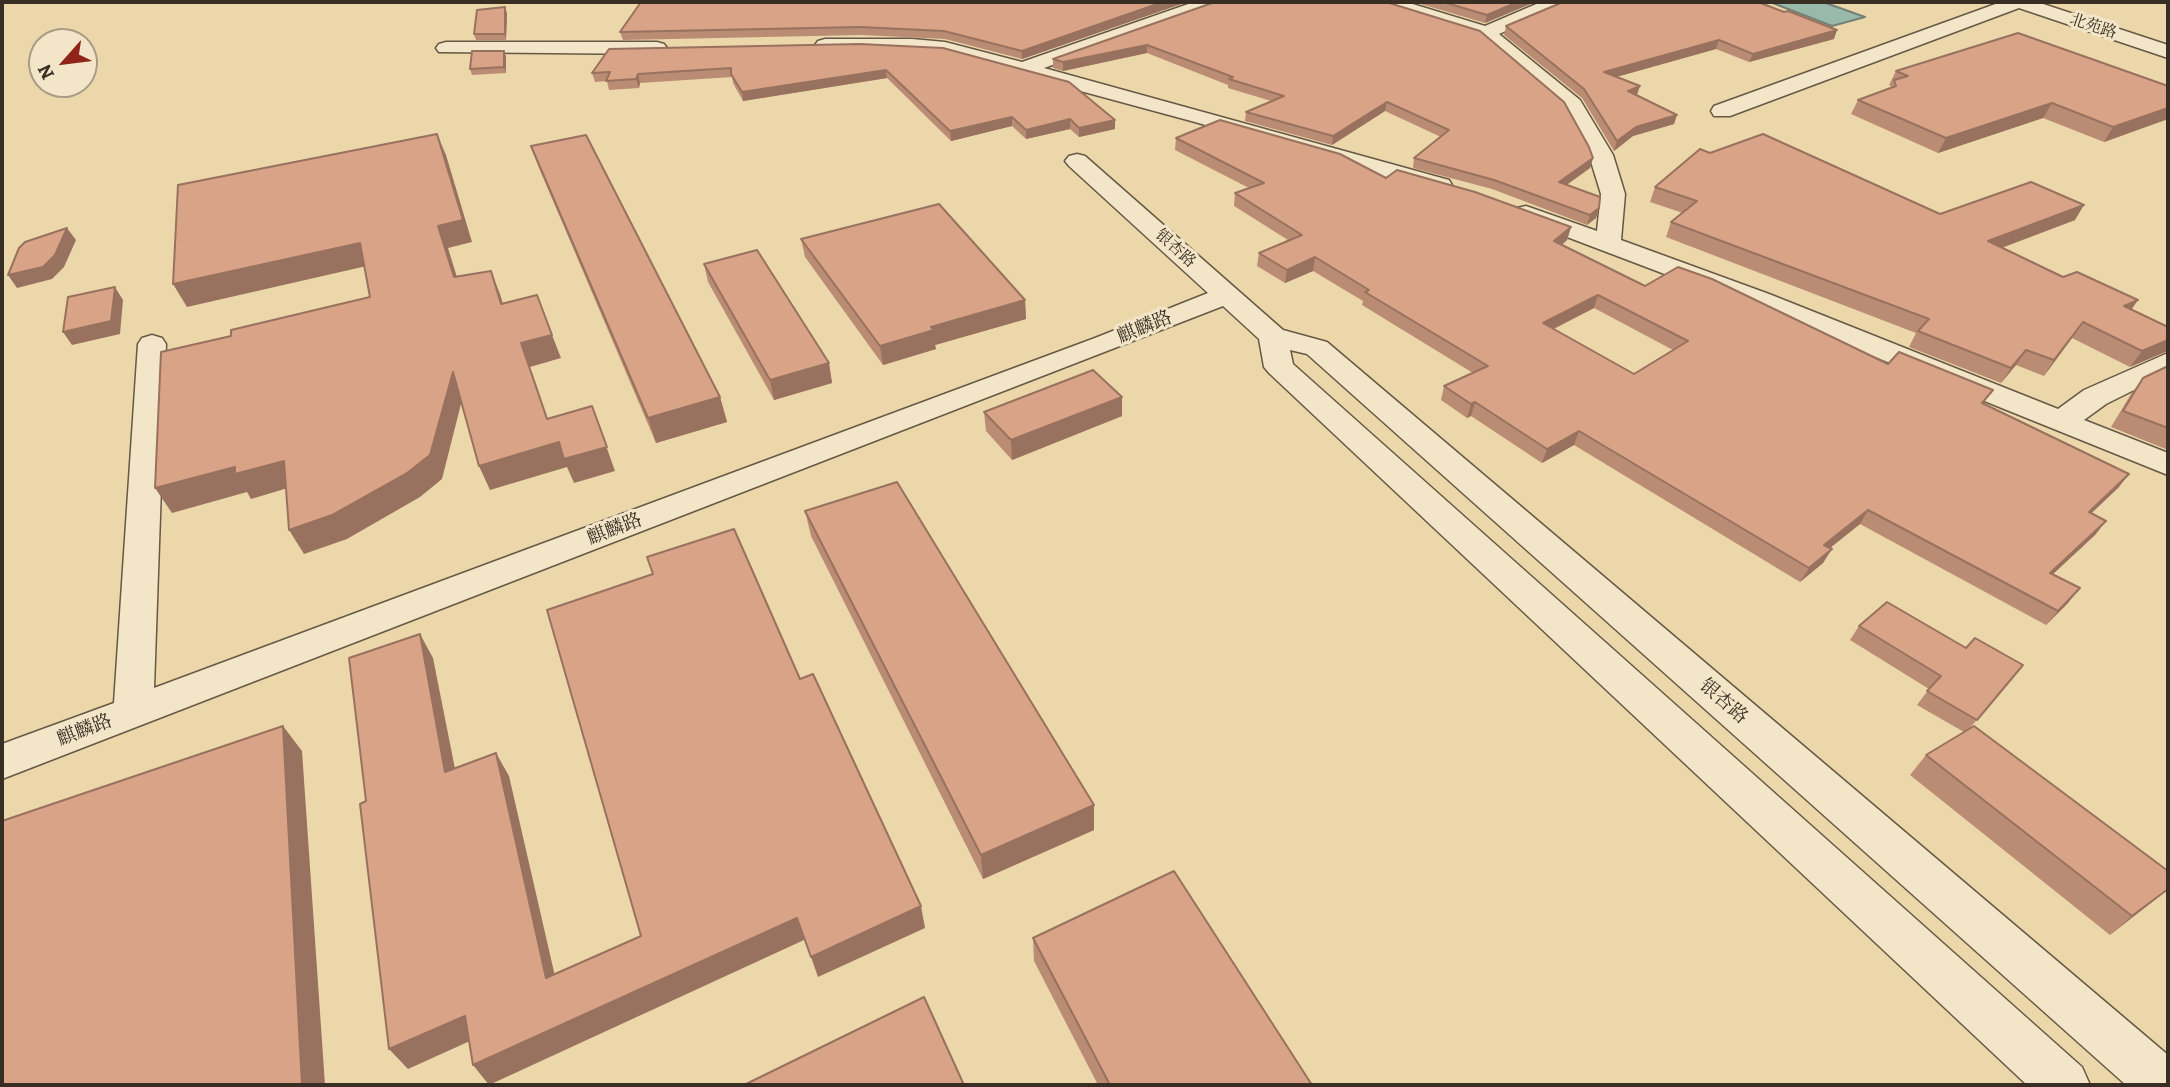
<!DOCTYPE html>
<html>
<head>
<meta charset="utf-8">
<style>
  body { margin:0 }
  #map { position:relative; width:2170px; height:1087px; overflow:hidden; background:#ecd7aa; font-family:Alegreya,serif }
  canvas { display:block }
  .frame { position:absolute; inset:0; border:4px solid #382e23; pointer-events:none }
  .north { position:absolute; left:28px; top:28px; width:70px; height:70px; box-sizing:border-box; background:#f3e5c8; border:2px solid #a89c86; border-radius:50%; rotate:242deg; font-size:19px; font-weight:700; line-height:28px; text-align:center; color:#382e23 }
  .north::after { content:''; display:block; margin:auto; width:24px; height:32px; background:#8f2418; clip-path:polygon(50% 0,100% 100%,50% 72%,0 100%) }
</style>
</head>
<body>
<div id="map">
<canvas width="2170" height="1087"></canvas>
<div class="frame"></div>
<div class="north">N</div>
</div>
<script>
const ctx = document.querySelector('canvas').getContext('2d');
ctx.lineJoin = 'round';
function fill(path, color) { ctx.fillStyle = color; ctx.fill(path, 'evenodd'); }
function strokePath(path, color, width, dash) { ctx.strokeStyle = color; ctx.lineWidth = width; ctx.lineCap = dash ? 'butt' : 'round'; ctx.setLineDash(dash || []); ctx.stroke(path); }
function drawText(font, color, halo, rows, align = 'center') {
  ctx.font = font + ' Alegreya,"Noto Serif SC",serif'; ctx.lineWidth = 6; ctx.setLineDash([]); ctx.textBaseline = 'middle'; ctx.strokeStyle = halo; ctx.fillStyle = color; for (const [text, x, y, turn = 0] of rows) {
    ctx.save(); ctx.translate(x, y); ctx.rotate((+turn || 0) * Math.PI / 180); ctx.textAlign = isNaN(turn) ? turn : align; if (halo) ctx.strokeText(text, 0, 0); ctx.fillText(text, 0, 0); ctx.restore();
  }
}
const water = new Path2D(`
  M1770 2H1823L1865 17 1832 26Z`);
const minor = new Path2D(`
  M1194 2H1220L1218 6 1044 68 1449 180 1452 185 1449 190 1440 192 1431 190 1195 122 944 54 912 51H825L818 49 815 45 818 41 825 39H912L945 42 1022 62Z
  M1379 2H1406L1485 26 1541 2H1565L1563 6 1499 34 1580 100 1613 155 1625 194 1621 240 1769 294 2058 409 2084 390 2168 353V373L2106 404 2084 420 2168 453V475L1749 306 1517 218 1514 213 1517 208 1526 206 1597 231 1601 194 1589 155 1563 109 1479 37 1381 6Z
  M2001 2H2037L2168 45V58L2019 8 1730 116H1714L1711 111 1714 106Z
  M446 42H657L664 44 667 48 664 52 657 54 439 52 436 48 439 44Z
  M1077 154 1085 156 1283 330 1327 342 2168 1055V1085H2126L1307 354 1290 350 1293 364 2082 1067 2090 1085H2027L1269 373 1264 367 1259 339 1223 306 2 779V744L114 703 138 344 142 338 152 335 162 338 166 344 154 688 1095 338 1208 293 1069 166 1065 161 1069 156Z`);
const wall = new Path2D(`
  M641 2H1187L1022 59 945 39 861 35 623 40 620 32Z
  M1215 2 1593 158 1590 168 1566 185 1599 208 1596 218 1587 225 1492 189 1413 168 1414 158 1441 137 1385 111 1332 145 1245 121 1246 112 1271 101 1228 88V85L1147 53 1063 71 1053 68V59Z
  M1414 2H1535L1485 23Z
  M507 13 506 40H476L474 34Z
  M1506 26 1834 39 1749 62 1716 49 1616 77 1637 96 1674 124 1633 136 1614 151 1582 98 1504 35Z
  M860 44 1115 129 1079 137 1070 129 1026 139 1012 126 951 141 887 78 743 101 733 83 732 77 640 83 639 88 609 90 607 81 595 82 592 73Z
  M504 51 506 57V73L472 75 470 69Z
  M1896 71 2168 86V119L2104 142 2043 118 1938 153 1851 114 1858 100 1890 88 1891 86 1889 85Z
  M1176 138 1386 178 1571 227 1567 240 1562 245 1645 286 1888 364 1983 404 2129 474 2118 488 2091 513 2106 521 2095 535 2053 574 2068 603 2046 625 1860 524 1830 548 1823 563 1800 582 1574 445 1542 463 1471 416 1467 418 1441 400 1444 386 1473 373 1362 305 1363 301 1313 271 1285 283 1257 266 1259 253 1288 240 1234 206 1235 193 1249 188 1175 150ZM1594 308 1673 350 1634 374 1554 329Z
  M531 146 720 397 727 422 656 443 539 168Z
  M1710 153 1940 214 2075 220 2002 248 2168 327 2130 367 2072 338 2044 376 2016 365 2001 383 1909 347 1916 333 1666 237 1671 222 1683 213 1650 202 1655 187Z
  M801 239 1025 300 1026 319 935 345 936 349 883 365 805 257Z
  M704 264 829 363 832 383 774 400 708 282Z
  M2168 366V450L2111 427 2131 394 2143 378Z
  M1122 397V416L1012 460 986 431 984 412Z
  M805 511 1094 805V830L983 879 811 536Z
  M1859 626 1966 648 2023 665 1970 728 2157 898 2110 935 1910 775 1926 755 1964 732 1917 705 1929 689 1850 640Z
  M1033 938 1312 1085H1098L1034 961Z`);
const shadedWall = new Path2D(`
  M1163 2H1187L1022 59V51Z
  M1518 2H1535L1485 23 1487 15Z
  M505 7 507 13 506 40 505 34Z
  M1837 30 1834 39 1749 62 1753 54Z
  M1719 40 1716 49 1602 81 1604 72Z
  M1147 45V53L1063 71V62Z
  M504 51 506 57V73L504 67Z
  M886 70 887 78 743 101 742 92Z
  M638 74 640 83 639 88 636 79Z
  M1640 86 1637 95 1628 91Z
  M1387 102 1385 111 1332 145 1333 136Z
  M2052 103 2043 118 1938 153 1946 138Z
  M2168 108V119L2104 142 2113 127Z
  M1677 115 1674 124 1633 136 1614 151 1617 141 1636 127Z
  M1012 117V126L951 141 950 131Z
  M1070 119V129L1026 139V130Z
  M1115 120V129L1079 137V128Z
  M437 134 446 155 472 242 448 248 464 300 454 277 438 226Z
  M1593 158 1590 168 1557 192 1559 182Z
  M2084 205 2075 220 1979 256 1988 241Z
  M1599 208 1596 218 1587 225 1590 215Z
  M1571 227 1567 240 1550 254 1554 241Z
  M67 228 76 240 64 267 52 279 17 288 8 275Z
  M360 243 371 265 187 307 173 284Z
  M1315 257 1313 271 1285 283 1287 270Z
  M491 271 500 294 510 327 501 304Z
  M115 287 123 300 120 334 72 345 63 332Z
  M1598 295 1594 308 1539 336 1543 323Z
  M1025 300 1026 319 935 345 936 349 883 365 880 346 931 327Z
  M2138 300 2127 316 2124 306Z
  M2083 322 2072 338 2044 376 2054 360Z
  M552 335 561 358 530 367 557 443 521 343Z
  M2168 340V351L2130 367 2142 351Z
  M2026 350 2016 365 2001 383 2011 368Z
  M829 363 832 383 774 400 770 380Z
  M453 372 463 396 442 479 420 497 347 539 304 554 289 530Z
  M720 397 727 422 656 443 648 418Z
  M1122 397V416L1012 460 1011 440Z
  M1475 402 1471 416 1467 418 1471 404Z
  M592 406 615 471 574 483 567 467 490 490 479 466Z
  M1579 431 1574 445 1542 463 1547 449Z
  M284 461 298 485 251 499 247 492 172 513 155 488 235 467Z
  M2129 474 2118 488 2078 526 2089 512Z
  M1868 510 1860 524 1816 559 1824 545Z
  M2106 521 2095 535 2039 587 2050 573Z
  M1832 549 1823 563 1800 582 1809 568Z
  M2080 588 2068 603 2046 625 2058 611Z
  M420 634 433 658 460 794 445 772Z
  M283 726 302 751 325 1085H302Z
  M496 753 509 776 560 998 546 978Z
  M1094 805V830L983 879 981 855Z
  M2168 889 2157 898 2110 935 2132 916Z
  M921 906 925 928 818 977 811 957Z
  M797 918 804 940 489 1085 473 1065Z
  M465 1016 481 1036 408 1069 389 1049Z`);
const building = new Path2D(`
  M641 2H1163L1022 51 944 31 860 27 620 32Z
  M1215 2H1386L1480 31 1564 102 1589 147 1593 158 1559 182 1600 197 1599 208 1590 215 1494 180 1414 158 1449 130 1387 102 1333 136 1246 112 1284 96 1229 79 1233 77 1147 45 1063 62 1053 59Z
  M1443 2H1518L1487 15Z
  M1563 2H1758L1784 12 1788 11 1837 30 1753 54 1719 40 1604 72 1640 86 1628 91 1677 115 1636 127 1617 141 1584 89 1506 26Z
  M505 7V34H474L477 10Z
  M2018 33 2168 86V108L2113 127 2052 103 1946 138 1858 100 1896 86 1894 80 1908 76 1896 71Z
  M860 44 943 48 1069 82 1115 120 1079 128 1070 119 1026 130 1012 117 950 131 886 70 742 92 731 74V68L638 74 636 79 606 81 610 72 592 73 609 49Z
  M472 51H504V67L470 69Z
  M1220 120 1340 154 1386 178 1397 170 1475 192 1571 227 1554 241 1645 286 1678 267 1712 279 1888 364 1899 352 1993 390 1982 403 2129 474 2089 512 2106 521 2050 573 2080 588 2058 611 1868 510 1824 545 1832 549 1809 568 1579 431 1547 449 1475 402 1471 404 1444 386 1488 366 1365 292 1369 290 1315 257 1287 270 1259 253 1302 235 1235 193 1264 183 1176 138ZM1598 295 1688 341 1634 374 1543 323Z
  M437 134 463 220 438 226 454 277 491 271 501 304 537 295 552 335 521 343 547 419 592 406 607 447 564 459 559 442 479 466 453 372 430 455 407 473 332 515 289 530 284 461 235 474V467L155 488 161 352 231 336V330L370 297 360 243 173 284 178 185Z
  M1763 134 1940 214 2031 182 2084 205 1988 241 2063 277 2077 272 2138 300 2124 306 2168 327V340L2142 351 2083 322 2054 360 2026 350 2011 368 1918 331 1929 319 1671 222 1697 201 1655 187 1700 149 1710 153Z
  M586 135 720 397 648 418 531 146Z
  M939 204 1025 300 931 327 934 330 880 346 801 239Z
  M67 228 55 255 43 267 8 275 19 248 25 242Z
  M757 250 829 363 770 380 704 264Z
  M115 287 111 321 63 332 68 297Z
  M2168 366V428L2123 411 2143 378Z
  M1093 370 1122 397 1011 440 984 412Z
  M897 482 1094 805 981 855 805 511Z
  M734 529 800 679 813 674 921 906 811 957 797 918 473 1065 465 1016 389 1049 360 804 366 801 349 658 420 634 445 772 496 753 546 978 641 936 547 610 653 574 647 557Z
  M1887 602 1966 648 1975 638 2023 665 1977 720 1927 691 1941 676 1859 626Z
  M283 726 302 1085H2V821Z
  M1974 726 2168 871V889L2132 916 1926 755Z
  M1174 871 1312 1085H1110L1033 938Z
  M924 997 964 1085H744Z`);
const farStreetnames = [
  ["北苑路",2093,27,18],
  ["银杏路",1175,249,42]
];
const streetNames = [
  ["麒麟路",1145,328,-22],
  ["麒麟路",615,530,-21],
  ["银杏路",1723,702,41],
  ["麒麟路",85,731,-21]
];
fill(water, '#99b9ab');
strokePath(water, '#728175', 2);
strokePath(minor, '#655845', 3);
fill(minor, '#f3e5c8');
fill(wall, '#bb8c74');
fill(shadedWall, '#98725e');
fill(building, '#d9a387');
strokePath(building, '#98725e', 2);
drawText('16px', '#382e23', '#f3e5c8', farStreetnames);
drawText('19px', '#382e23', '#f3e5c8', streetNames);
</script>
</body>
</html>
